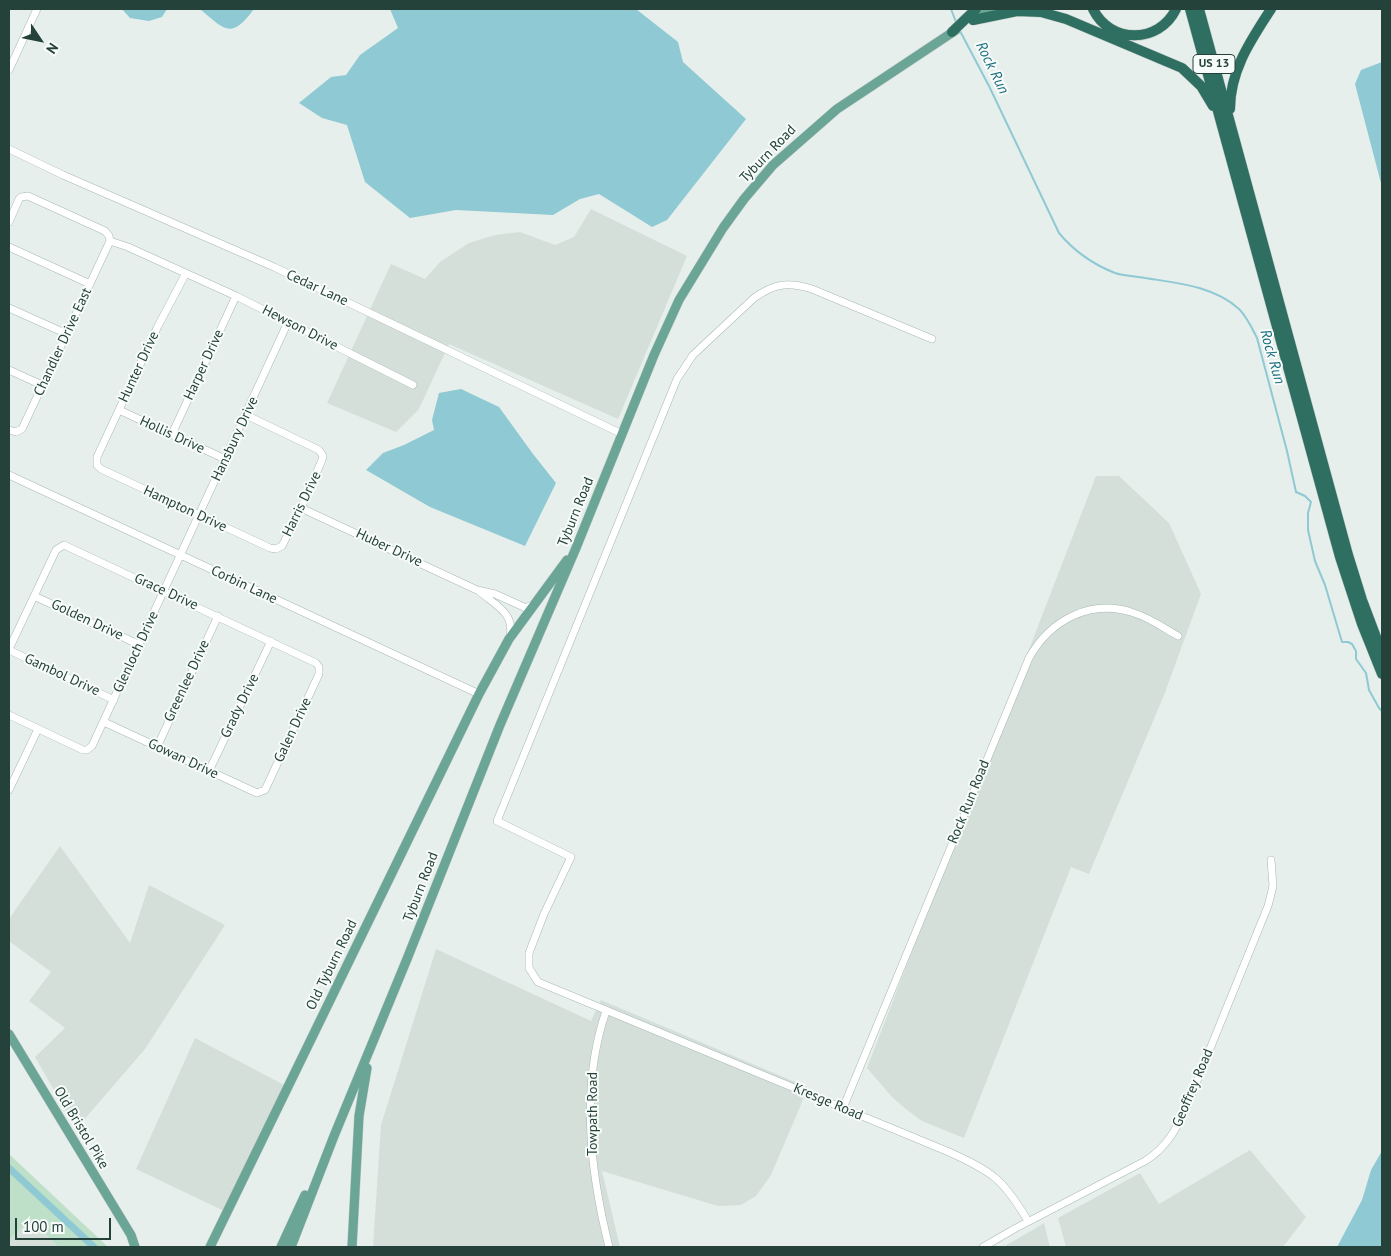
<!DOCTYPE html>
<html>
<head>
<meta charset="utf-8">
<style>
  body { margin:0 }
  #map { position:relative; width:1391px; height:1256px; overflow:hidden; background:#e6efeb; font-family:"PT Sans",sans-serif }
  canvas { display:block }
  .frame { position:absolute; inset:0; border:10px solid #24423a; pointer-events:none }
  .north { position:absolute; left:15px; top:15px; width:50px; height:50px; -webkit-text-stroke:4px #f7fbf9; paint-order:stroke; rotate:124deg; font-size:14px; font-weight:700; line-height:20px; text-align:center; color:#24423a }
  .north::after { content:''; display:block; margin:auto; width:18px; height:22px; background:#24423a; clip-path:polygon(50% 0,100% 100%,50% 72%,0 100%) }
  .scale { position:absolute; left:15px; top:1218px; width:96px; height:22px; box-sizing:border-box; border:2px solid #24423a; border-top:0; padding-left:6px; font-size:15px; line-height:18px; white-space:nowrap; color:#24423a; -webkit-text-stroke:4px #f7fbf9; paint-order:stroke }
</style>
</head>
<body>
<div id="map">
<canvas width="1391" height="1256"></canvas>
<div class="frame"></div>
<div class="north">N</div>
<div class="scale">100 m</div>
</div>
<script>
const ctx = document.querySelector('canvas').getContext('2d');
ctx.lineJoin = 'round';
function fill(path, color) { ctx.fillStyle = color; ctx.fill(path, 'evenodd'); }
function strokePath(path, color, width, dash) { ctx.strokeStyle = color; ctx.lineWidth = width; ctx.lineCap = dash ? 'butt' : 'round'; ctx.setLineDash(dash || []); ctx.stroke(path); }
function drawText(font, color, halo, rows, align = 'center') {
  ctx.font = font + ' "PT Sans",sans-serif'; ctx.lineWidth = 4; ctx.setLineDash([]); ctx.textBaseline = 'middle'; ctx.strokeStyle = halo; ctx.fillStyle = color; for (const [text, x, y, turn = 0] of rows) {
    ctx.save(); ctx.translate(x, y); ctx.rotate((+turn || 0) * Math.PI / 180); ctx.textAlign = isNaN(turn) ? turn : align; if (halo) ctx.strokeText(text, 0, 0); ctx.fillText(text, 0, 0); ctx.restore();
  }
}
const built = new Path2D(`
  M591 209 687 256 618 419 449 344 419 409 396 432 327 403 391 264 425 279 440 262 469 243 495 235 520 232 555 245 574 237Z
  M1096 476H1119L1169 523 1201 594 1164 695 1089 874 1071 867 964 1138 922 1121 907 1110 892 1097 867 1068Z
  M60 846 130 943 149 885 225 925 145 1049 76 1129 35 1057 65 1028 29 1001 51 972 9 941V919Z
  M436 949 591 1021 601 1000 807 1087 800 1107 771 1175 756 1196 741 1205 718 1206 602 1171 620 1247H373L381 1125Z
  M195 1038 284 1085 224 1211 136 1169Z
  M1250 1150 1306 1217 1283 1247H1066L1058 1218 1140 1173 1159 1204Z
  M31 1219 58 1247H9V1240Z
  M1044 1223 1050 1247H1003L1031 1231Z`);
const green = new Path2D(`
  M9 1154 108 1247H58L31 1219 9 1240Z`);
const water = new Path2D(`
  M122 9H167L162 17 149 21 130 18Z
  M200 9H254C231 40 225 30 200 9Z
  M390 9H636L678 42 683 62 746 119 667 220 652 227 599 194 580 199 553 215 456 210 410 218 365 182 347 125 322 118 299 103 331 77 346 75 360 55 398 28Z
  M1382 62V187L1355 84 1361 70Z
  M461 389 499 407 533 454 556 483 525 546 430 507 366 470 383 453 404 445 434 430 432 420 439 393Z
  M1382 1151V1247H1337L1362 1200 1371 1170Z`);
const stream = new Path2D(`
  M951 9 956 22
  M960 31 989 86 1059 233C1074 251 1092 264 1115 273 1124 276 1135 276 1145 278 1177 283 1214 286 1239 309 1247 317 1252 328 1257 338L1287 451 1296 492 1305 496 1311 502 1308 513V530L1315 561 1325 585 1342 642H1348L1352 644 1356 651V659L1366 673 1369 690 1379 708 1382 711`);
const canal = new Path2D(`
  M9 1168 94 1247`);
const minor = new Path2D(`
  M9 70 37 9
  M9 149 63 175 274 267 622 434
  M9 222 19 199 21 197 28 196 105 231 109 236 110 241
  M110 241 128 247 236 296 413 385
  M9 247 90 284
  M186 273 158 326 97 457V465L101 469 270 548 276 549 282 546 301 508 322 460 323 456 319 450 246 415
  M9 308 67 334
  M932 339 812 289C788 282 775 283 754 298L693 355 677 379 497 821 571 857 544 914 529 953V968L538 982 949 1152C993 1172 1003 1179 1028 1221
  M9 370 44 386
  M119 410 225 459
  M9 430 16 432 22 429 110 241
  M172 434 236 296
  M9 475 479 694
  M301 508 477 590 495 594 526 608 534 604
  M479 591C495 605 515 613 510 636
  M34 596 140 645
  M9 649 56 550 64 545 316 663 319 667V674L265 790 257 793 104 722
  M9 650 114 700
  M9 715 83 750H87L92 746 288 322
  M157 747 218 616
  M209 771 271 641
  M9 790 38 729
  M606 1011C580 1087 590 1171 609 1247
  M843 1108 1029 658C1050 620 1091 598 1134 613 1150 618 1164 628 1178 636
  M983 1247 1016 1228 1145 1161C1166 1148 1176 1130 1186 1108L1268 906 1273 886 1271 860`);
const major = new Path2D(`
  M974 19 991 9
  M9 1034 131 1235 135 1247
  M210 1247 479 694 509 639 567 560
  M281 1247 305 1195
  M291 1247 334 1136 407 959 500 725 576 548 654 355 679 300 723 228 744 199 773 165 837 109 956 30
  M352 1247 359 1116 367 1068`);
const highway = new Path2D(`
  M1093 9C1110 44 1159 44 1176 9
  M1190 9 1340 557 1362 624 1382 674
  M1199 9 1348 555 1362 600 1382 653
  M973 20 1017 11 1041 12 1066 19 1182 68 1201 86 1213 106
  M952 32 976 9
  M1230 109C1230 70 1251 40 1271 9`);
const shields = [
  [1214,64,42]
];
const shieldNames = [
  ["US 13",1214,64]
];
const streetNames = [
  ["Tyburn Road",768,154,-46],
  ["Cedar Lane",317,288,25],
  ["Hewson Drive",300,328,27],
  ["Chandler Drive East",63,342,-65],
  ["Harper Drive",204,365,-65],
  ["Hunter Drive",139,367,-65],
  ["Hollis Drive",172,435,25],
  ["Hansbury Drive",235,439,-65],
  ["Harris Drive",302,504,-64],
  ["Hampton Drive",185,509,25],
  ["Tyburn Road",576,512,-68],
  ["Huber Drive",389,548,25],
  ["Corbin Lane",244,585,25],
  ["Grace Drive",166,592,25],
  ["Golden Drive",87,620,25],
  ["Glenloch Drive",136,652,-65],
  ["Gambol Drive",62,675,25],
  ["Greenlee Drive",187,681,-65],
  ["Grady Drive",240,706,-64],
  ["Galen Drive",293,730,-65],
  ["Gowan Drive",183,759,25],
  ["Rock Run Road",969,802,-68],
  ["Tyburn Road",421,887,-69],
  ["Old Tyburn Road",332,965,-64],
  ["Geoffrey Road",1193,1088,-67],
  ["Kresge Road",828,1102,23],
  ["Towpath Road",593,1114,-90],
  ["Old Bristol Pike",81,1128,59]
];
const waterNames = [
  ["Rock Run",992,68,64],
  ["Rock Run",1272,357,74]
];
fill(built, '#d4dfda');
fill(green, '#bfe0c8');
fill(water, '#8ec9d4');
strokePath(stream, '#8ec9d4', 2);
strokePath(canal, '#8ec9d4', 7);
strokePath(minor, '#a8b8b2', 8);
strokePath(major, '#c2cac8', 10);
strokePath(highway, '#c2cac8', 11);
strokePath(minor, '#fff', 7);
strokePath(major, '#6aa596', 9);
strokePath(highway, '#2f6f62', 10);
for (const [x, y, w] of shields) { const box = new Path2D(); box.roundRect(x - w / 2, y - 9.5, w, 19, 4); ctx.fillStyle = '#f7fbf9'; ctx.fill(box); strokePath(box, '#24423a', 1); }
drawText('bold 12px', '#24423a', null, shieldNames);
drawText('14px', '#24423a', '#f7fbf9', streetNames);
drawText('italic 15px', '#1c6f80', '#f7fbf9', waterNames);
</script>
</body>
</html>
